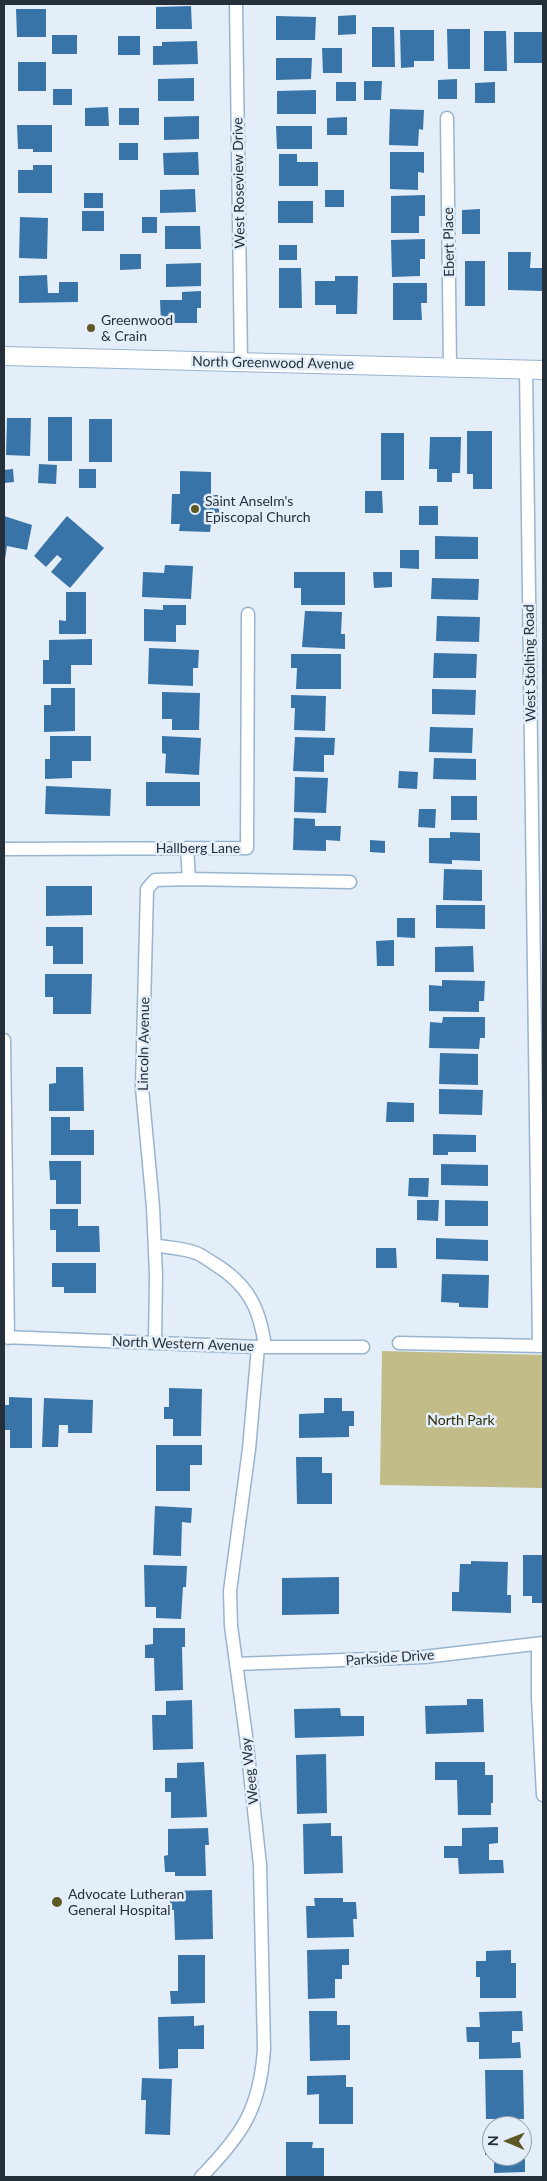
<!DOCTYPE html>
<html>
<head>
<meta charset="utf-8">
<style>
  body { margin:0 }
  #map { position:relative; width:547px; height:2181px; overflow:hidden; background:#e3eef9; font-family:Lato,sans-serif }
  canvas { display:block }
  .frame { position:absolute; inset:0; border:5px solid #25303b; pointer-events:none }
  .north { position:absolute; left:482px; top:2116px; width:50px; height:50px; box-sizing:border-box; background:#e3eef9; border:1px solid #97a2ad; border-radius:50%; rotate:271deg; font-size:14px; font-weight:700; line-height:20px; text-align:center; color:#25303b }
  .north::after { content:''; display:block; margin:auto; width:18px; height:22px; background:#5e5825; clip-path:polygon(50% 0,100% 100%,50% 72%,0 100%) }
</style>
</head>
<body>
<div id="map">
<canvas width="547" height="2181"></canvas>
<div class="frame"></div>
<div class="north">N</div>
</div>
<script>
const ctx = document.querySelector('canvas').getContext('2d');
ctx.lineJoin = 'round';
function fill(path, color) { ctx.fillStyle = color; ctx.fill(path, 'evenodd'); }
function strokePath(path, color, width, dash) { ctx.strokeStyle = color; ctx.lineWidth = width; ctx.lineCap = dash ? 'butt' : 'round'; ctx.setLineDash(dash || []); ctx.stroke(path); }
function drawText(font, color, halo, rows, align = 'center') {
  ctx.font = font + ' Lato,sans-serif'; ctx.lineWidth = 5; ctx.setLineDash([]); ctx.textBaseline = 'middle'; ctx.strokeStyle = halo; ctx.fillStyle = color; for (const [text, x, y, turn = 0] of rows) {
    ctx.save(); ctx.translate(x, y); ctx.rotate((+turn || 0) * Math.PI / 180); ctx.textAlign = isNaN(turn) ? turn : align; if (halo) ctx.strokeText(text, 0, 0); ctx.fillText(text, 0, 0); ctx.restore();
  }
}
const green = new Path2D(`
  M382 1351 543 1355V1488L380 1485Z`);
const building = new Path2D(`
  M191 6 192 29H156V7Z
  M16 9H46V37H17Z
  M356 15V34L338 35V16Z
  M276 16 316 17 315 40H276Z
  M372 27H394L395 67H372Z
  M447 29H470V69H448Z
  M400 30H434V61H414V67L401 68Z
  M484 31H506L507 71H484Z
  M514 32H543V63H514Z
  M52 35H77V54H52Z
  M118 36H140V55H118Z
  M197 41 198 64 153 65V46H162V42Z
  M322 48H342V73H323Z
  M276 58H312L311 79 276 80Z
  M18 62H46V91H18Z
  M194 78V101H158V79Z
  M457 79V99H438V80Z
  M364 81H382L381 100H364Z
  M336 82H356V101H336Z
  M495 82V103H475V83Z
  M53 89H72V105H53Z
  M316 90V114H277V91Z
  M108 107 109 126H85V108Z
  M119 108H139V125H119Z
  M390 109 424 110 423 130 419 129 418 146 389 145Z
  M199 116V139L164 140V117Z
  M347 117V135H327V118Z
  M17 125H52V152H33V149H18Z
  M276 126H312V149H277Z
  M119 143H138V160H119Z
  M198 152 199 175H164L163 153Z
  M390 152H424V173L418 172V190L390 189Z
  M279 154H297V162H318V186H279Z
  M33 165H52V193H18V170H33Z
  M195 189 196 212 160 213V190Z
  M325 190H344V207H325Z
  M84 193H103V208H84Z
  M425 195V216H419V233H391V196Z
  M278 201H313V223H278Z
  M480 209V234H462V210Z
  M82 211H104V231H82Z
  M20 217 48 218 47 259 19 258Z
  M142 217H157V233H142Z
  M165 226H200L201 249H165Z
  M425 239V259H420V276L392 277 391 240Z
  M279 245H297V260H279Z
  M508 252H531L530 268H543V291L508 290Z
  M120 254H141V269L120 270Z
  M465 261H485V306H465Z
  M201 263V286L166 287V264Z
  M279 268H301L302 308H279Z
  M47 275 48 293H59V282H78V302L19 303V276Z
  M335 276H358L357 314H336V305H315V281H335Z
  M393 283H427V303H421L422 320H393Z
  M201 291V308H197V323H161L160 300H182V292Z
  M48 417H72V461H48Z
  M7 418H31L30 456 6 455Z
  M89 419H112V462H89Z
  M467 431H492V489H473V474H467Z
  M381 433H404V480H381Z
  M430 437H461L460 473H452V482H437V469H429Z
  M39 464 57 465 56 484 38 483Z
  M13 469 14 482 4 483V470Z
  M79 469H96V488H79Z
  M180 471 211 472V495H219V524H211L210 532 179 531 180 524H171L172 494H180Z
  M365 491H382L383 513H365Z
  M419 506H438V525H419Z
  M4 516 32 525 27 550 7 546 5 559Z
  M67 516 104 548 70 588 51 572 62 559 57 555 46 567 34 556Z
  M435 536 478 537V559H435Z
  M400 550H419V569L400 568Z
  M165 565 193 566 191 599 142 597 143 572 164 573Z
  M294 572H345V605H301V588H294Z
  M373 572H392V587L374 588Z
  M432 578 479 579 478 600 431 599Z
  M66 592H86V634H59V620L66 621Z
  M163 605H186V625H176V642L144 641V609L163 610Z
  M305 611 342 612 341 634H345V649L302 647Z
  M437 616 480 617 479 642 436 641Z
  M92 639V665H71V684H43V660H49V640Z
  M149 648 199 650 198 668H193V686L148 684Z
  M434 653 477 654 476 678H433Z
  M291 654H341V689H296L297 668H291Z
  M51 688H75V731L44 732V705H51Z
  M432 689 476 690 475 715 432 714Z
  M162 692 200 693 199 730H172V719H162Z
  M291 695 326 696 325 731 294 730 295 708H291Z
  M430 727 473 728 472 753 429 752Z
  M50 736H91V761H72V778L45 779V759H50Z
  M162 736 201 738 199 775 165 773 166 754 162 753Z
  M295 737 335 738 334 755H324V772L293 771Z
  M434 758 476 759V780L433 779Z
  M399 771 418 772 417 789 398 788Z
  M295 777 328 778 326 813 294 812Z
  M146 782H200V806H146Z
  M46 786 111 789 110 816 45 814Z
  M451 796H477V820H451Z
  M419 809H436L435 828 418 827Z
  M294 818 315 819V826H341L340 841 326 840V851L293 850Z
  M450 832 480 833V861L452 860V864L429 863V838H450Z
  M370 840 385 841V853L370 852Z
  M444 869 482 870V901L443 900Z
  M46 886H92V915L46 916Z
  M436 905H485V929L436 928Z
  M397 918H415V938L397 937Z
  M46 927H83V964H53V946H46Z
  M394 940V966H377L376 941Z
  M473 946 474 972H435V947Z
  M45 974H92L91 1014H53V997H45Z
  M442 980 485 981 484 1001H479V1012L429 1011V985L442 986Z
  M443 1017H485V1038H480L479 1049 429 1048 430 1022 442 1023Z
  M440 1053 478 1054V1085L439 1084Z
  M56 1067H83L84 1111H49V1084L56 1083Z
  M439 1089 483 1090 482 1115 439 1114Z
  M387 1102 414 1103V1122H386Z
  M51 1117H70V1130H94V1155H51Z
  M433 1134 476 1135V1152H448V1155H433Z
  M49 1161H81V1204H56V1180H50Z
  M441 1164 488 1165V1186L441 1185Z
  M409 1178H429L428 1197 408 1196Z
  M417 1200H439L438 1221 417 1220Z
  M445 1200 488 1201V1226H445Z
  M50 1209H78V1226H99L100 1252H56V1230H50Z
  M436 1238 488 1240V1261L436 1259Z
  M376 1248H396L397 1268H376Z
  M52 1263H96V1293H64V1287H52Z
  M442 1274 489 1275 488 1308 459 1307V1303L441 1302Z
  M169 1388 202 1389 201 1436H173V1419H164V1407H169Z
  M9 1397 32 1398V1448H10V1430H4V1405H9Z
  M44 1398 93 1400 92 1433H68V1425H59L58 1447H42Z
  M324 1398H342V1411H354V1426H349V1437L299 1438V1414L324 1413Z
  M156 1445H202V1465H190V1491H156Z
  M296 1457H322V1473H332V1504H297Z
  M155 1506 192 1508 191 1523 182 1522 181 1556 153 1555Z
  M523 1555H543V1603H532V1596H523Z
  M471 1561 508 1562 507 1595H511V1613L452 1611V1592H459L460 1564H471Z
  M144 1565 187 1566 186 1587H183L181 1619 156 1618V1607H145Z
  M339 1577V1614L282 1615V1578Z
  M153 1628H185V1647H182L183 1690 155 1691 154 1658H145V1645L153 1644Z
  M467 1699H483L484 1732 426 1734 425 1706 467 1705Z
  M192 1700 193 1749 153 1750 152 1715H166V1701Z
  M340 1708 341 1716H364V1736L295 1738 294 1709Z
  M326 1754 327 1813 297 1814 296 1755Z
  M204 1762 207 1817 171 1818V1792H165V1778H177V1763Z
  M435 1762H485V1775H493V1803H491V1815H458L457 1780H435Z
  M331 1823V1836H342L343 1873 304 1874 303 1824Z
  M498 1827V1843L489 1844V1860H503L504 1873 459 1874 458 1858H444V1846H462V1828Z
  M208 1828 209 1845H205L206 1876H175V1872H165L164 1856 168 1855V1829Z
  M212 1890 213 1939 175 1940 174 1910H170V1891Z
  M314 1898H343V1902H356L357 1919H353L354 1937 307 1938 306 1906H315Z
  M349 1949V1965H342V1979H335V1998L308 1999 307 1950Z
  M511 1950V1963H516V1998H480V1977H476V1961H486V1951Z
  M178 1955H205V2003L171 2004 170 1991H178Z
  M309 2011H337V2025H350V2060L310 2061Z
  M522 2011 523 2031H512V2043L520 2042 521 2058 479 2059V2042H467L466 2027H480L479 2012Z
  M194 2016V2026L204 2025V2049H178V2068L159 2069 158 2017Z
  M485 2070H523L524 2119H486Z
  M346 2075V2087H353V2124H319V2094L307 2095V2076Z
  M142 2078 172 2079 170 2135 145 2134 146 2100H141Z
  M485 2132H492V2155H485Z
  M286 2142H313L312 2148H324V2177H286Z
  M494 2156H523V2159H525V2172L494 2173Z`);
const street = new Path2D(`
  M236 4 241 362
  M447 118 450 367
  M526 369 539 1346
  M187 848 189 879
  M4 849 247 848 248 614
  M4 1040 8 1338
  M155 1245C168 1248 184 1248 196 1253 202 1255 208 1260 213 1263 248 1284 260 1308 265 1347
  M4 1337 258 1347H363
  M155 1343 156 1275 153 1207 142 1088 147 889 155 880 189 879 350 882
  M399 1343 543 1346
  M538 1644V1698L543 1795
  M236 1664 424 1657 543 1643
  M201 2177C242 2135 260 2109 264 2049L260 1865 246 1736 231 1626 230 1591 249 1449 258 1347`);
const secondary = new Path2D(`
  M4 356 543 370`);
const markers = [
  [91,328,5,"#5e5825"],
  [195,509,5,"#5e5825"],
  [57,1902,6,"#5e5825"]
];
const streetNames = [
  ["West Roseview Drive",239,183,-91],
  ["Ebert Place",449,242,-91],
  ["North Greenwood Avenue",273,363,1],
  ["West Stolting Road",530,663,-91],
  ["Hallberg Lane",198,848],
  ["Lincoln Avenue",144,1044,-89],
  ["North Western Avenue",183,1344,2],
  ["Parkside Drive",390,1658,-4],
  ["Weeg Way",250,1771,-97]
];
const poiNames = [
  ["Greenwood",101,320],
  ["& Crain",101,336],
  ["Saint Anselm's",205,501],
  ["Episcopal Church",205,517],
  ["Advocate Lutheran",68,1894],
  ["General Hospital",68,1910]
];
const parkNames = [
  ["North Park",461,1420]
];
fill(green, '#c2bc88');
fill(building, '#3874a8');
strokePath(street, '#98b4ce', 15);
strokePath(secondary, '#98b4ce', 20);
strokePath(street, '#fff', 12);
strokePath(secondary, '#fff', 18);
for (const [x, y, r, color] of markers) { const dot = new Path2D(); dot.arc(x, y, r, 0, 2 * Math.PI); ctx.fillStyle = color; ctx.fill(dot); strokePath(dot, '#e3eef9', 2); }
drawText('14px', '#25303b', '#e3eef9', streetNames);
drawText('14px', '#25303b', '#e3eef9', poiNames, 'left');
drawText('14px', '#302c07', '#e3eef9', parkNames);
</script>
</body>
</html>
